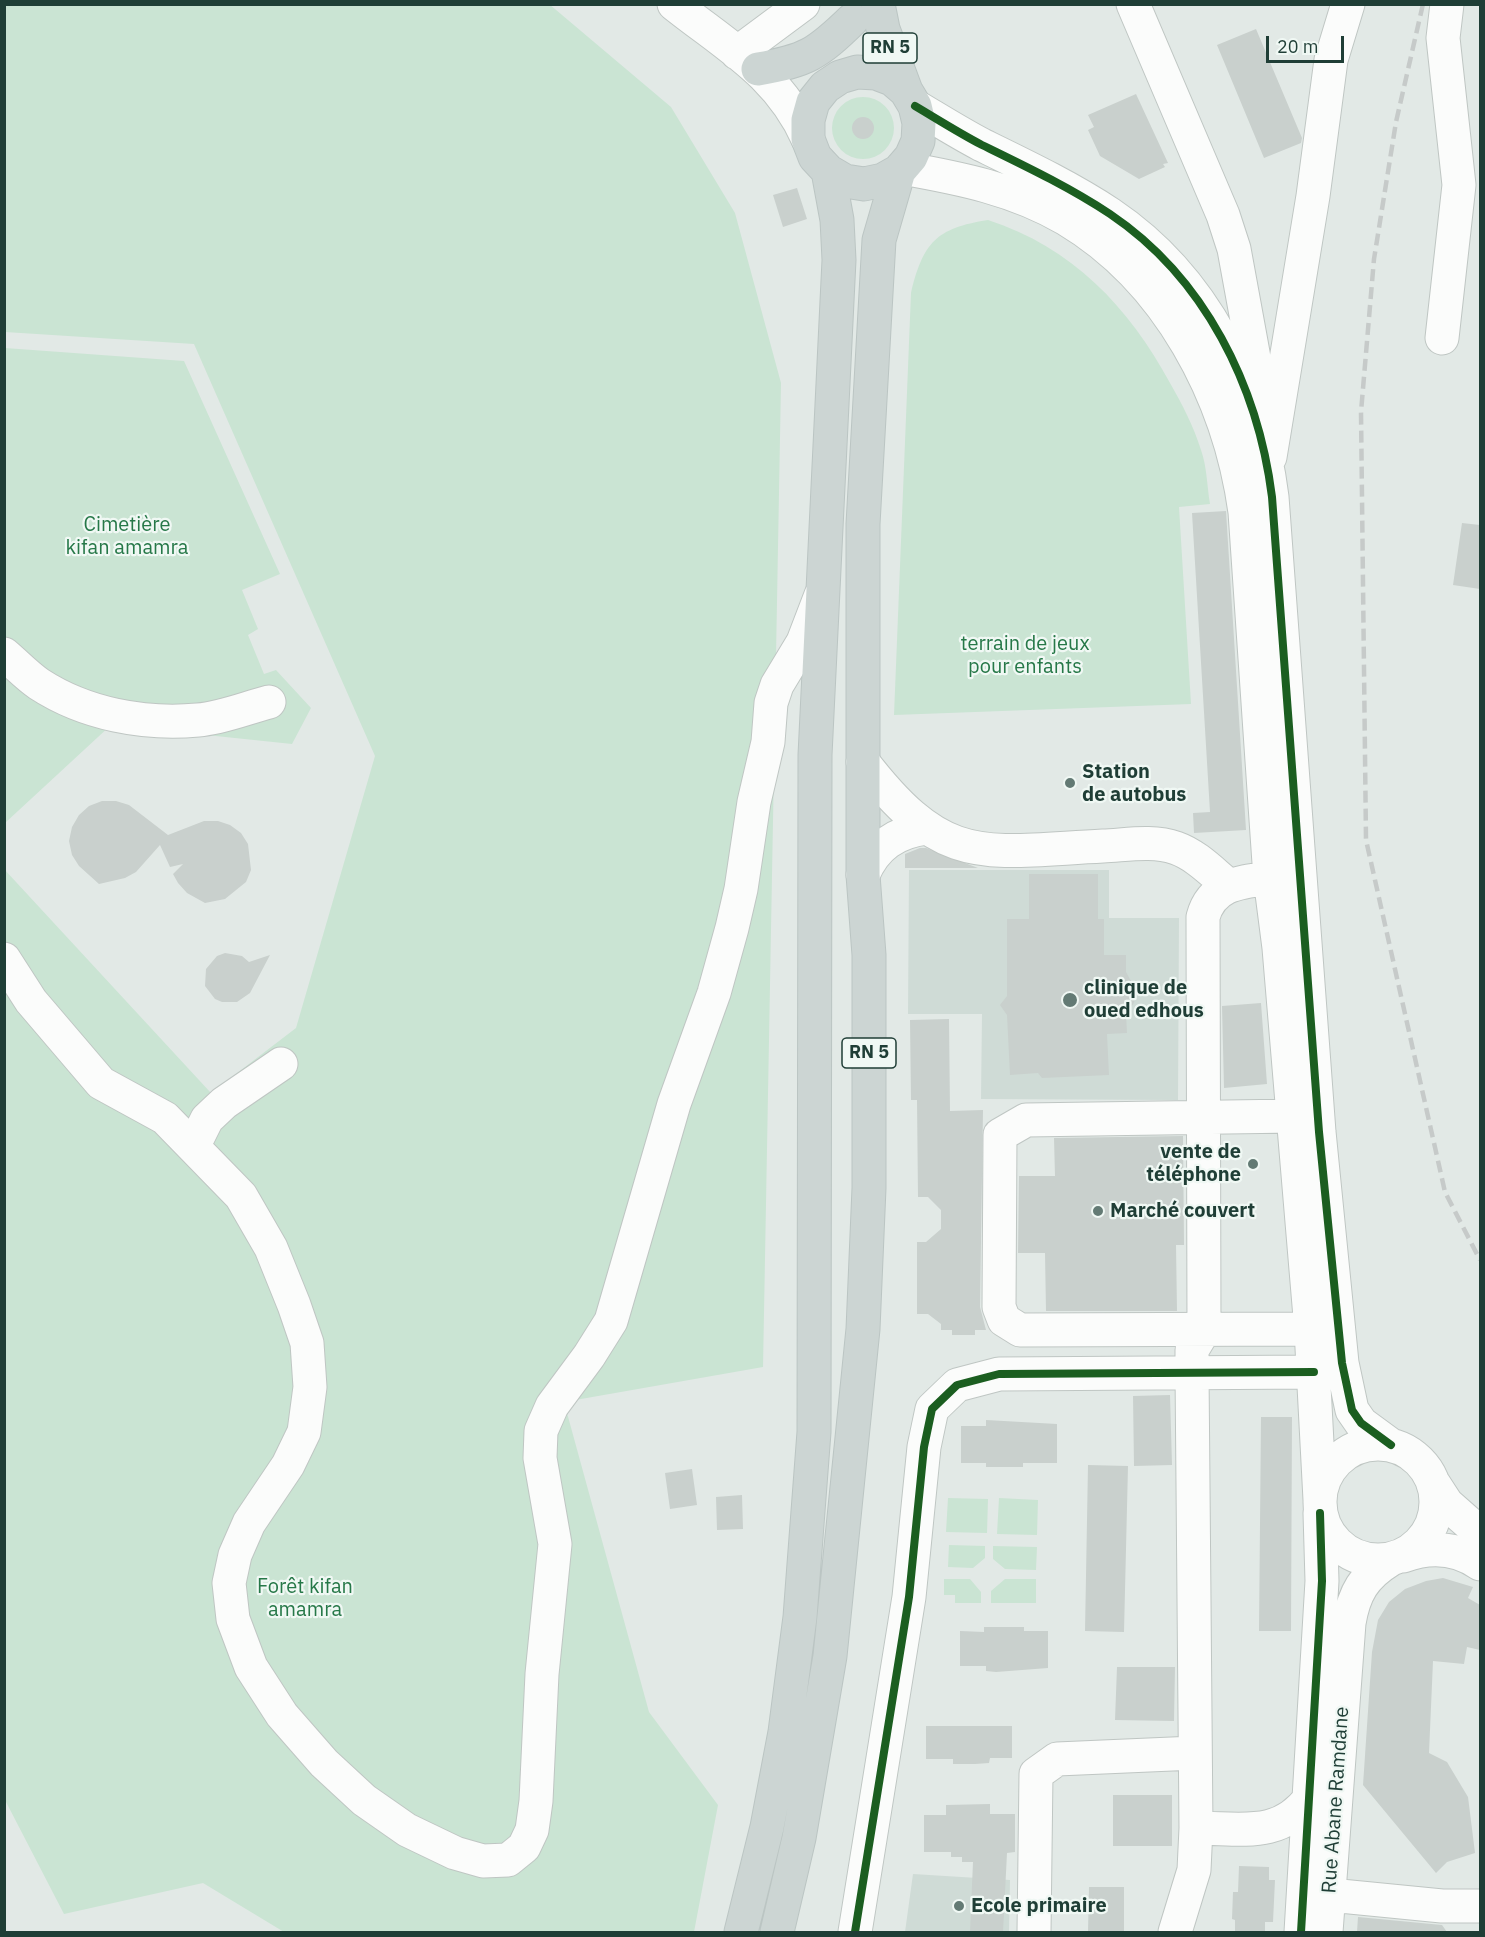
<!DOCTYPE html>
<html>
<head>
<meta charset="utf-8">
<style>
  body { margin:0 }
  #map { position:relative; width:1485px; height:1937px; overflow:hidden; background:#e2e9e6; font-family:"IBM Plex Sans",sans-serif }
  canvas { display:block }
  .frame { position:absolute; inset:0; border:6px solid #1f3e36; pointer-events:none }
  .scale { position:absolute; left:1266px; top:36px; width:78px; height:27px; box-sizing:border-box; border:3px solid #1f3e36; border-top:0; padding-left:8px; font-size:18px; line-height:21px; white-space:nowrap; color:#1f3e36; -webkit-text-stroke:4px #f0f8f4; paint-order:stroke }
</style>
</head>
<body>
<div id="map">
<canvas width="1485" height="1937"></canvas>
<div class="frame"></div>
<div class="scale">20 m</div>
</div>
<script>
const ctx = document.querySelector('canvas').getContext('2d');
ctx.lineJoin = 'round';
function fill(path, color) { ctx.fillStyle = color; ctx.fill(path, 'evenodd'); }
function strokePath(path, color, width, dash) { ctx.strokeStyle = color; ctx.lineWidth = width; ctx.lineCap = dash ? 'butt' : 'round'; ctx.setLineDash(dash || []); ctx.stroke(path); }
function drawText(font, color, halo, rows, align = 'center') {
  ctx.font = font + ' "IBM Plex Sans",sans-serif'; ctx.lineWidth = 4.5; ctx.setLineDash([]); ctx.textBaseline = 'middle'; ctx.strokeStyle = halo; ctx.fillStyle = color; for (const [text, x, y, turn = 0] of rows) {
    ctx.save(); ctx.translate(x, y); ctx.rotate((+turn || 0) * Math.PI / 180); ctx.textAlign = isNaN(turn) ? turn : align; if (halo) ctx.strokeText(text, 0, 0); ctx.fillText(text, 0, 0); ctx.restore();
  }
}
const built = new Path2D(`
  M909 870H1109V918H1179L1178 1100 981 1099 982 1014H908Z
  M913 1874 1010 1880 1009 1932H905Z`);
const green = new Path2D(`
  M549 4 671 107 735 213 781 383 763 1367 564 1402 649 1712 718 1805 694 1932H284L203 1883 64 1914 5 1800 4 869 211 1093 296 1028 375 756 194 344 5 332V5Z
  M832 128a31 31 0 1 1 62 0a31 31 0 1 1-62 0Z
  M988 220C1072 247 1129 307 1170 383 1182 404 1194 427 1201 450 1207 467 1207 486 1210 504L1179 507 1191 704 894 715 911 293C923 243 936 228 988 220Z
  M5 348 184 361 280 574 242 590 258 629 248 635 264 674 276 670 311 708 292 744 111 725 5 823Z
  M948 1498 988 1499 987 1533 946 1532Z
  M999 1498 1038 1500 1037 1535 997 1534Z
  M949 1545 985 1546V1558L973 1568 948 1567Z
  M993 1546 1037 1547 1036 1570 1005 1569 993 1559Z
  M944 1579H970L981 1592V1603H955V1595H944Z
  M1005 1579H1036V1603H991V1591Z`);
const building = new Path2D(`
  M1256 29 1302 138 1301 143 1264 158 1217 45Z
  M1136 94 1168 163 1163 164 1165 167 1139 179 1100 156 1088 130 1094 127 1088 115Z
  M852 128a11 11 0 1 1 22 0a11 11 0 1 1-22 0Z
  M797 188 807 219 783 227 773 195Z
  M1226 511 1246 830 1194 833 1193 813 1210 812 1192 513Z
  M1462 523 1480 525V589L1453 585Z
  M102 801H116L129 805 168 835 204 821H218L230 825 241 833 248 844 251 870 246 882 225 899 205 903 187 893 178 883 173 874 183 864 170 867 160 845 136 872 125 878 99 884 79 866 72 855 69 841 72 827 79 815 89 806Z
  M920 848H926L978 868H905V854Z
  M1029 874H1098V919H1104V955H1126V972L1137 992 1134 1003 1126 1013 1127 1033 1107 1034 1109 1075 1042 1078 1038 1073 1010 1075 1007 1015 1000 1005 1007 996V919H1029Z
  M225 953 242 956 249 962 270 955 250 993 237 1002H222L215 999 205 986 206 969 217 956Z
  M1261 1003 1267 1084 1224 1088 1222 1006Z
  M949 1019 950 1111 983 1110 980 1307 986 1330H975V1335H952V1330H941V1324L928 1314H917V1242H926L941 1229V1210L928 1197H918L917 1100H911L910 1020Z
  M1183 1136 1184 1245H1176L1177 1311H1046L1045 1253H1018L1019 1176H1055L1054 1138Z
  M1170 1395 1172 1465 1134 1466 1133 1396Z
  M1261 1417H1292L1291 1631H1259Z
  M986 1420 1057 1424V1463H1023V1467H986V1463H961V1426H986Z
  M1088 1465 1128 1466 1124 1632 1085 1631Z
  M692 1469 697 1505 670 1509 665 1473Z
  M742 1495 743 1529 717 1530 716 1497Z
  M1443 1578 1473 1587 1468 1598 1480 1605V1650L1467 1647 1464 1664 1433 1661 1429 1753 1447 1762 1468 1797 1475 1853 1447 1862 1436 1873 1363 1785 1372 1652 1378 1620 1389 1602 1405 1589 1426 1581Z
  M984 1627H1024V1631H1048V1668L996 1672 986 1671V1666H960V1631L984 1632Z
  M1117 1667H1175L1174 1721 1115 1720Z
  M926 1726H1012V1758H990L989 1763 975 1764H953V1759H926Z
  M1113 1795H1172V1846H1113Z
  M990 1804V1814H1015V1852L1007 1853 1003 1932H970L973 1862H962V1857H951V1852H924V1815H946V1805Z
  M1239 1866 1269 1867V1880H1275L1273 1922H1265V1932H1235V1920L1232 1919 1233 1892H1238Z
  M1089 1887H1124V1932H1088Z
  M1358 1917 1442 1925 1447 1932H1357Z`);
const minor = new Path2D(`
  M674 4C728 47 779 74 808 139
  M1133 4 1223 215 1234 249 1260 391
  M737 53 803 4
  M915 106C937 119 959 133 982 145 1025 166 1069 187 1110 214 1205 278 1258 386 1272 497L1319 1132 1342 1363 1352 1410 1361 1423 1391 1445
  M902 168C959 178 1015 189 1066 219 1168 280 1229 396 1245 512L1270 878 1279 948 1311 1329 1320 1500
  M1442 338 1459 185 1443 38 1447 4
  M1270 457 1313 196 1331 60 1348 4
  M4 654C16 664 27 676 39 684 85 714 144 725 198 720 222 718 246 708 269 702
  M863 762C945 868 981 852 1103 846 1127 845 1153 840 1176 848 1196 855 1212 872 1228 885
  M863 875C875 846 896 832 927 828
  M4 959 31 1001 101 1083 165 1118 241 1196 271 1248 294 1305 307 1343 310 1387 304 1432 288 1465 249 1523 235 1555 229 1583 233 1619 251 1667 282 1715 324 1763 364 1800 407 1830 455 1853 483 1861 508 1860 524 1847 532 1830 536 1801 542 1674 555 1544 540 1458 541 1431 552 1406 589 1356 611 1321 674 1104 714 993 732 928 741 889 754 802 768 742 771 703 777 685 803 642 821 595
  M1294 1116 1026 1120 1000 1135 999 1307 1004 1320 1020 1330 1311 1329
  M194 1145 207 1119 224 1103 281 1064
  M1320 1502a58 58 0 1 1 116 0a58 58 0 1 1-116 0Z
  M1434 1484 1447 1504 1480 1533
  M1403 1556C1430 1546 1456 1547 1480 1564
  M1196 1828C1242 1828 1279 1839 1310 1798
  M1330 1895 1442 1906H1480
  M855 1932 909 1597 924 1447 932 1409 957 1385 999 1374 1314 1372
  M1034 1932 1036 1774 1057 1759 1195 1753
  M1175 1932 1194 1870 1196 1828 1192 1371V1350L1204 1330 1203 917C1212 884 1240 882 1270 878
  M1301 1932 1322 1581 1320 1513
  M1326 1932 1349 1623C1354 1593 1364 1576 1390 1560`);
const major = new Path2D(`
  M878 4 883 29 906 91
  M758 69C806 61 817 54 852 20
  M741 1932 767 1827 785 1732 800 1617 814 1432 815 755 839 260 837 220 828 171
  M777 1932 799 1838 830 1656 863 1329 869 1188V955L863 875V524L879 240 899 171 911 157 918 141 919 123 915 106 906 91 892 79 876 73 857 72 840 77 825 87 813 102 808 120V139L815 157 828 171 845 181 864 184 883 180 899 171`);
const rail = new Path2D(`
  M1423 4 1396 122 1374 259 1361 412 1366 840 1445 1192 1480 1260`);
const cycleway = new Path2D(`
  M915 106C937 119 959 133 982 145 1025 166 1069 187 1110 214 1205 278 1258 386 1272 497L1319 1132 1342 1363 1352 1410 1361 1423 1391 1445
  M855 1932 909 1597 924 1447 932 1409 957 1385 999 1374 1314 1372
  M1301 1932 1322 1581 1320 1513`);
const markers = [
  [1070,783,6,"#637a74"],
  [1070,1000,8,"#637a74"],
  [1253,1164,6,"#637a74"],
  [1098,1211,6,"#637a74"],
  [959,1906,6,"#637a74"]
];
const shields = [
  [890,48,54],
  [869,1053,54]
];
const shieldNames = [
  ["RN 5",890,48],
  ["RN 5",869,1053]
];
const parkNames = [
  ["Cimetière",127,525],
  ["kifan amamra",127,548],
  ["terrain de jeux",1025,644],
  ["pour enfants",1025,667],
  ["Forêt kifan",305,1587],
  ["amamra",305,1610]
];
const poiNames = [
  ["Station",1082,772],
  ["de autobus",1082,795],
  ["clinique de",1084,988],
  ["oued edhous",1084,1011],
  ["vente de",1241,1152,"right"],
  ["téléphone",1241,1175,"right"],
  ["Marché couvert",1110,1211],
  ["Ecole primaire",971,1906]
];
const streetNames = [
  ["Rue Abane Ramdane",1336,1800,-86]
];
fill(built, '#cfdbd6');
fill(green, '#cae4d3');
fill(building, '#c9d0cd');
strokePath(minor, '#bfc6c3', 35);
strokePath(major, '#bbc5c3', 35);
strokePath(minor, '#fbfcfb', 33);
strokePath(major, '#ccd5d3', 33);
strokePath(rail, '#c6cac9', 4.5, [12, 6]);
strokePath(cycleway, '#1b5e20', 8);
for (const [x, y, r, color] of markers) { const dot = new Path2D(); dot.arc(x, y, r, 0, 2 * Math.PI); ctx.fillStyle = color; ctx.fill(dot); strokePath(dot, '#f0f8f4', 2); }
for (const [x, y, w] of shields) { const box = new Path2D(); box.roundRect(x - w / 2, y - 15, w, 30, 4.5); ctx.fillStyle = '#f0f8f4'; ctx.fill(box); strokePath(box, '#1f3e36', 1.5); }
drawText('bold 18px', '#1f3e36', null, shieldNames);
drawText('20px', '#267848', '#f0f8f4', parkNames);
drawText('bold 20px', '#1f3e36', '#f0f8f4', poiNames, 'left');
drawText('20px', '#1f3e36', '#f0f8f4', streetNames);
</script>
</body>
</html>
